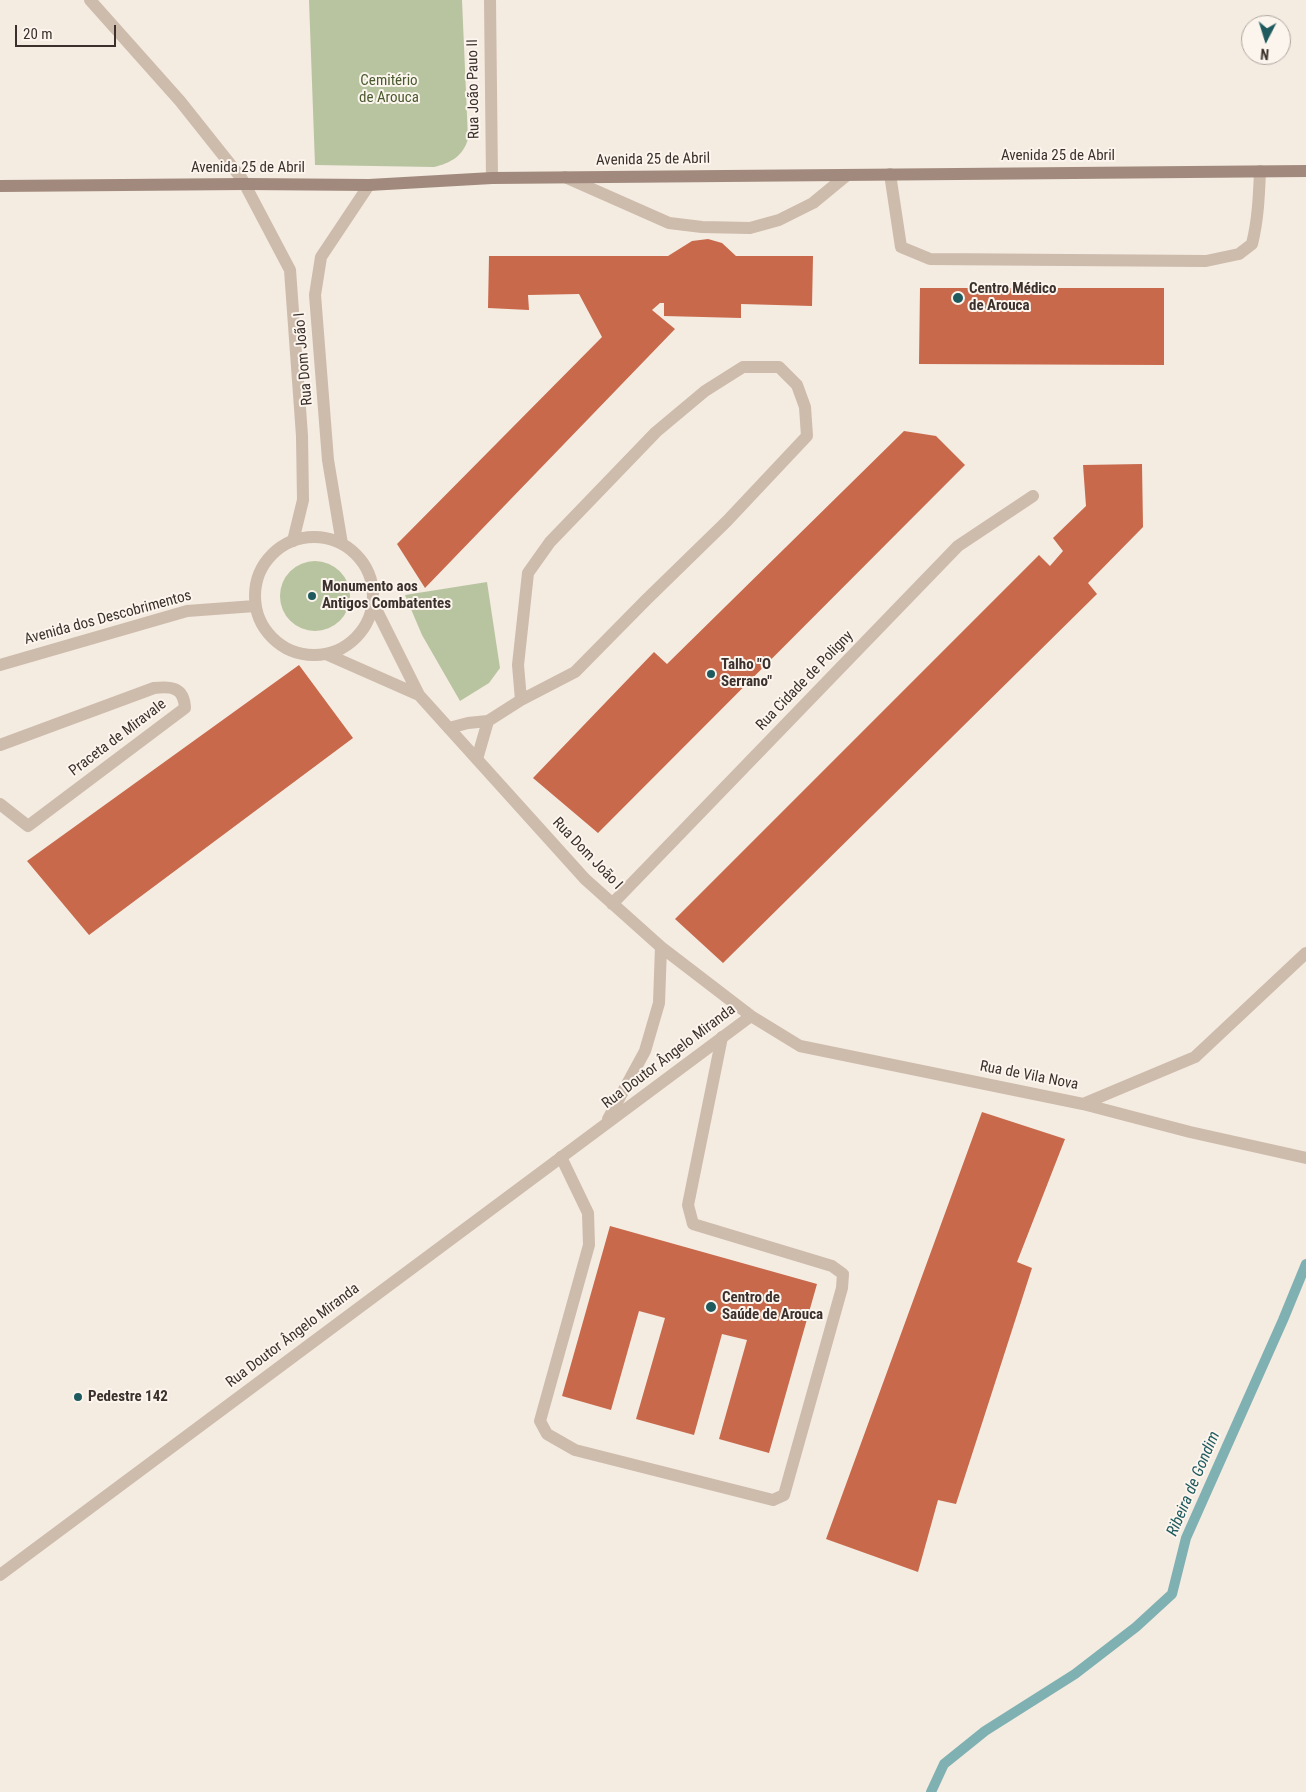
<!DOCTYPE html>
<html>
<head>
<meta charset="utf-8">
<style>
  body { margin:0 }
  #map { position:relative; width:1306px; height:1792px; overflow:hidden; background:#f4ebe1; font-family:"Roboto Condensed",sans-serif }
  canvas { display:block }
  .north { position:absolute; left:1241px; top:15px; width:50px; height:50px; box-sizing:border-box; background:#fbf5ee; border:1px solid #aea6a0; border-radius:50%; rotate:185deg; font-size:14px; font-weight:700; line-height:20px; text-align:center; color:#3b302b }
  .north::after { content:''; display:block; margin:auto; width:18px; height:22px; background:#1f5a5e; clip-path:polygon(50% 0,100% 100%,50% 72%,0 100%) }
  .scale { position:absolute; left:15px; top:25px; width:101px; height:22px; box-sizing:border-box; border:2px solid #3b302b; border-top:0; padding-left:6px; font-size:15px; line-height:18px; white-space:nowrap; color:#3b302b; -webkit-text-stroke:4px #fbf5ee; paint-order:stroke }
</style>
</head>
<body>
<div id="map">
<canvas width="1306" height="1792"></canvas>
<div class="north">N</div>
<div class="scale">20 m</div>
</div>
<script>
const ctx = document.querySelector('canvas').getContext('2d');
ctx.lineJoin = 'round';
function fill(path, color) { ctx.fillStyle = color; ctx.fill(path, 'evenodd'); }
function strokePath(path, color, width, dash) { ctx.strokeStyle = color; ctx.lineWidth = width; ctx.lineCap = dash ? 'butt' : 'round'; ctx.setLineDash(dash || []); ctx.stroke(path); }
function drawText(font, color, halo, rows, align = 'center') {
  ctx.font = font + ' "Roboto Condensed",sans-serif'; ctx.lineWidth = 4; ctx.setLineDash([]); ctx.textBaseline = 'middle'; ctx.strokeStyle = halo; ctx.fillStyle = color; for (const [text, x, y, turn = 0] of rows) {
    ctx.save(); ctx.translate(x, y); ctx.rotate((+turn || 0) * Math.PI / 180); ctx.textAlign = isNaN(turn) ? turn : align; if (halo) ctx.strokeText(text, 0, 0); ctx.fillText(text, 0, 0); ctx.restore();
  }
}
const green = new Path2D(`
  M309 0H462L468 139C463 156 451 163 434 167L315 165Z
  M280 596a35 35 0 1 1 70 0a35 35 0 1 1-70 0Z
  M487 582 500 668 489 683 460 701 422 635 405 595Z`);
const stream = new Path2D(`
  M931 1792 944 1764 985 1731 1075 1674 1136 1627 1172 1594 1186 1538 1283 1320 1306 1264`);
const building = new Path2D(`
  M708 239 722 243 736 256H813L812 306 741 304V318L664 316V303H660L652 310 675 329 425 588 397 544 602 337 579 294 528 295 529 310 488 308 489 256H668L692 241Z
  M920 288H1164V365L919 364Z
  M904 431 936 436 965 465 598 833 533 778 654 652 667 664Z
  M1142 464 1143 527 1088 583 1097 594 723 963 675 919 1039 555 1050 566 1063 551 1053 538 1086 506 1083 465Z
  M299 665 353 738 89 935 27 861Z
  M982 1112 1065 1139 1017 1262 1032 1268 956 1504 938 1500 918 1572 826 1539Z
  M610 1226 817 1284 769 1453 719 1439 747 1340 722 1334 694 1435 636 1419 665 1318 639 1311 611 1410 562 1396Z`);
const service = new Path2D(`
  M890 174 901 247 930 259 1206 261 1239 254 1252 244C1258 220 1259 196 1260 171
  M565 177 669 223 702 227 750 228 779 220 813 203 847 175
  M449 728 468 723 488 721 521 700 575 672 646 600 727 521 807 436 805 407 797 385 779 367H743L705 391 656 432 550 542 528 573 518 665 521 700
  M477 759 488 721
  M561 1157 588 1213 589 1245 540 1421 547 1434 575 1450 773 1500 784 1495 842 1288 843 1274 832 1266 693 1224 688 1205 722 1037`);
const minor = new Path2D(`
  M90 0 180 101 242 179 290 270 302 436 303 500 293 541
  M490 0 492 178
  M255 596a59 59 0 1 1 118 0a59 59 0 1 1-118 0Z
  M342 544 328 460 315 295 321 257 369 185
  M373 603 419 695 585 879 661 947 751 1016 800 1046 1083 1104 1190 1132 1306 1158
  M326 654 419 695
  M0 665 187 611 255 606
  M0 745 154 688C171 686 184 687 185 708L28 826 0 804
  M612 904 958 546 1033 496
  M1083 1104 1195 1057 1306 953
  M608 1119 645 1051 659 1003 661 947
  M0 1575 751 1016`);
const secondary = new Path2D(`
  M0 186 245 184 369 185 492 178 1306 171`);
const markers = [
  [958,298,6,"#1f5a5e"],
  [312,596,5,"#1f5a5e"],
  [711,674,5,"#1f5a5e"],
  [711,1307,6,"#1f5a5e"],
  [78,1397,5,"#1f5a5e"]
];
const parkNames = [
  ["Cemitério",389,81],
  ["de Arouca",389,98]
];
const streetNames = [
  ["Rua João Pauo II",474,89,-91],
  ["Avenida 25 de Abril",1058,156],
  ["Avenida 25 de Abril",653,160,-1],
  ["Avenida 25 de Abril",248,168],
  ["Rua Dom João I",304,359,-95],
  ["Avenida dos Descobrimentos",108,618,-15],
  ["Rua Cidade de Poligny",805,681,-46],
  ["Praceta de Miravale",118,738,-37],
  ["Rua Dom João I",587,854,46],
  ["Rua Doutor Ângelo Miranda",669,1057,-37],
  ["Rua de Vila Nova",1029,1076,11],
  ["Rua Doutor Ângelo Miranda",293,1336,-37]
];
const poiNames = [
  ["Centro Médico",969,289],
  ["de Arouca",969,306],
  ["Monumento aos",322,587],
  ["Antigos Combatentes",322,604],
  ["Talho \"O",721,665],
  ["Serrano\"",721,682],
  ["Centro de",722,1298],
  ["Saúde de Arouca",722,1315],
  ["Pedestre 142",88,1397]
];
const waterNames = [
  ["Ribeira de Gondim",1194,1484,-67]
];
fill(green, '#b8c4a0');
strokePath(stream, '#7fb0b2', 10);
fill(building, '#c8694b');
strokePath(service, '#cdbbac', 12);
strokePath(minor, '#cdbbac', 12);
strokePath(secondary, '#a18a7d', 12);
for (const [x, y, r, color] of markers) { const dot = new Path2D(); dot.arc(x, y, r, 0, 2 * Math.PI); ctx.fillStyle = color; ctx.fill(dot); strokePath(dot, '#fbf5ee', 2); }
drawText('15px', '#4a5a2e', '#fbf5ee', parkNames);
drawText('15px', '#3b302b', '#fbf5ee', streetNames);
drawText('bold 15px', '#3b302b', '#fbf5ee', poiNames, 'left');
drawText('italic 16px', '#1f5a5e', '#fbf5ee', waterNames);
</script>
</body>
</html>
